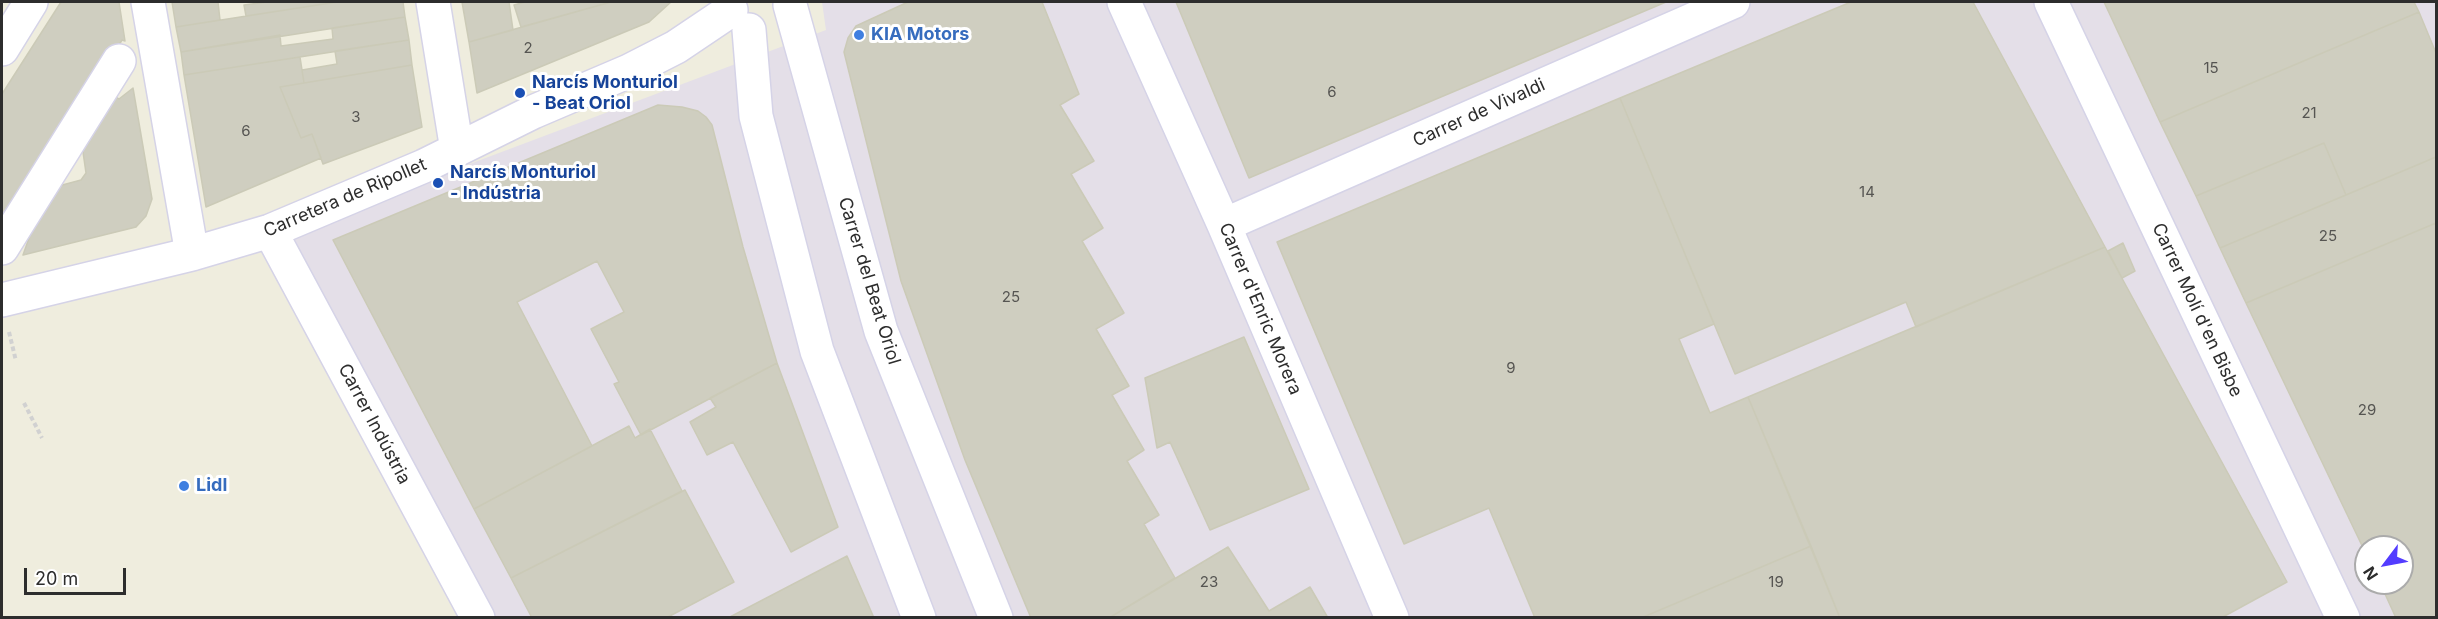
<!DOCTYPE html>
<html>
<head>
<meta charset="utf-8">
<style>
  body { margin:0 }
  #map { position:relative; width:2438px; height:619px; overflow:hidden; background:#efedde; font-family:Inter,sans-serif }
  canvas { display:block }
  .frame { position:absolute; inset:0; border:3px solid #2d2d2d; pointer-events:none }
  .north { position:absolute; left:2354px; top:535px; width:60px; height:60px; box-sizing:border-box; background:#fff; border:2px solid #ababab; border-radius:50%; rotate:238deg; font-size:16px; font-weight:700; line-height:24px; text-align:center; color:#2d2d2d }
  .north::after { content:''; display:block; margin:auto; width:21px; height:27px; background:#533cff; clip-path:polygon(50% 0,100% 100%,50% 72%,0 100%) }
  .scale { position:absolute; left:24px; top:568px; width:102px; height:27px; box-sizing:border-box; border:3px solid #2d2d2d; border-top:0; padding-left:8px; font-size:18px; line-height:21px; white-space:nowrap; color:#2d2d2d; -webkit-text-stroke:4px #fff; paint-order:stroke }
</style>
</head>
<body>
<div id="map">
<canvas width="2438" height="619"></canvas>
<div class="frame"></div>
<div class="north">N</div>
<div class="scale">20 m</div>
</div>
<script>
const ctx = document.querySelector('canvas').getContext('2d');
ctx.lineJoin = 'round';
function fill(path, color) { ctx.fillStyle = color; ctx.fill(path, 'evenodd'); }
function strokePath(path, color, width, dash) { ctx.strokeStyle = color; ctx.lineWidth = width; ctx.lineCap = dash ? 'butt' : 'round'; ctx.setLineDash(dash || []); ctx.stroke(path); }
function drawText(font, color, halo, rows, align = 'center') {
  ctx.font = font + ' Inter,sans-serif'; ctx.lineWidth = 6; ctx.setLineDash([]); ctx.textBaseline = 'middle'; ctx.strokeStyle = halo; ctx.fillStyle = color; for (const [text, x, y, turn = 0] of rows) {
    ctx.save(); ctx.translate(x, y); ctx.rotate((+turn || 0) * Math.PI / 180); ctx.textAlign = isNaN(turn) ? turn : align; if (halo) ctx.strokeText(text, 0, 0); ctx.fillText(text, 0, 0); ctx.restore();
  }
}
const industrial = new Path2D(`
  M822 2H2436V617H480L292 237 475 162 826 30ZM2366 547H2402V583H2366Z`);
const building = new Path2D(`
  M61 2H119L125 41 122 40 106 66 2 230V94Z
  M172 2H218L220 20 176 27Z
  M267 2H337L246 16 244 5Z
  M337 2H403L405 17 181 52 176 27Z
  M462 2H509L513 30 469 42Z
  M525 2H611L521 27 514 5Z
  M611 2H671L649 22 477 93 469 42Z
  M908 2H1042L1079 94 1060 105 1094 161 1071 174 1103 228 1082 241 1124 313 1096 329 1129 386 1112 395 1144 450 1127 461 1159 515 1144 524 1175 578 1109 618H1031L965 460 901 281 844 52 848 38 856 26Z
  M1176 2H1666L1249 178Z
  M1851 2H1973L2105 247 1916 327 1906 302 1735 374 1620 98Z
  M2104 2H2414L2419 12 2160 122Z
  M2419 12 2436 53V157L2346 195 2324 143 2196 196 2160 122Z
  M405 17 409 40 184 75 181 52 280 35 281 46 333 39 332 28Z
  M409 40 412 65 304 83 302 70 337 64 335 51Z
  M300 57 304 83 280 87 301 138 312 134 321 158 206 207 184 75Z
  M412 65 422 127 323 164 312 134 301 138 280 87Z
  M133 88 152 199 146 216 136 227 23 255 29 238 27 235 55 187 81 180 86 173 82 145 116 97 119 99Z
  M1620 98 1714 324 1679 339 1710 413 1748 397 1811 546 1641 618H1535L1489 508 1404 544 1277 242Z
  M658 105 682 107 698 111 706 117 712 125 743 247 777 363 641 435 614 384 619 382 591 329 624 312 597 261 517 302 592 446 474 509 333 240Z
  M2324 143 2346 195 2220 248 2196 196Z
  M2436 157V223L2246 303 2220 248Z
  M2436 223V618H2396L2380 583H2402V547H2366V554L2246 303Z
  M2123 243 2135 271 2122 278 2108 251Z
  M2105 247 2287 582 2221 618H1840L1748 397Z
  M1244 337 1309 489 1210 530 1170 442 1157 448 1145 378Z
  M777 363 838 527 791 552 733 442 707 455 690 422 716 407 710 398Z
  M629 426 635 438 650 429 682 491 511 578 474 509Z
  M685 490 734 582 666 618H532L511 578Z
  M1811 546 1840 618H1641Z
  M1228 547 1269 611 1310 587 1328 618H1109Z
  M847 556 874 618H728Z`);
const path = new Path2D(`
  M9 332 16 361
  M24 403 42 438`);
const street = new Path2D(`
  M148 2 192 254
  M433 2 457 150
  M1124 2 1224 225 1392 618
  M2051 2 2343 618
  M790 5 881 331 996 618
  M749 30 756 116 817 351 919 618
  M2 49 31 2
  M1224 225 1733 2
  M270 231 478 618
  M2 248 119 61
  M2 300 192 254 270 231 424 166 533 112 629 71 676 47 731 10`);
const markers = [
  [859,35,6,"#3f7fe0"],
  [520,93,6,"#1a4fb4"],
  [438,183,6,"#1a4fb4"],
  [184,486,6,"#3f7fe0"]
];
const numberNames = [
  ["2",528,48],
  ["15",2211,68],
  ["6",1332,92],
  ["21",2309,113],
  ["3",356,117],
  ["6",246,131],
  ["14",1867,192],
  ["25",2328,236],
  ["25",1011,297],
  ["9",1511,368],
  ["29",2367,410],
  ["23",1209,582],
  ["19",1776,582]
];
const shopNames = [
  ["KIA Motors",871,35],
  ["Lidl",196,486]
];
const transitNames = [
  ["Narcís Monturiol",532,83],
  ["- Beat Oriol",532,104],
  ["Narcís Monturiol",450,173],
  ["- Indústria",450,194]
];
const streetNames = [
  ["Carrer de Vivaldi",1479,113,-24],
  ["Carretera de Ripollet",345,198,-23],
  ["Carrer del Beat Oriol",869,281,73],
  ["Carrer d'Enric Morera",1260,309,67],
  ["Carrer Molí d'en Bisbe",2197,310,65],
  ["Carrer Indústria",374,424,62]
];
fill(industrial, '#e4dfe8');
fill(building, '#cfcec0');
strokePath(building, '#cbcab7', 1.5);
strokePath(street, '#d5d3e7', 36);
strokePath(path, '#d1d1d1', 4, [4.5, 3]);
strokePath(street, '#fff', 33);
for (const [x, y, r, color] of markers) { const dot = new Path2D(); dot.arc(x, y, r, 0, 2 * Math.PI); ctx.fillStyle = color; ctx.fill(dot); strokePath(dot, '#fff', 2); }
drawText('15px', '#565552', null, numberNames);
drawText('bold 18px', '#366cbe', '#fff', shopNames, 'left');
drawText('bold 18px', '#164399', '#fff', transitNames, 'left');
drawText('18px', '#2d2d2d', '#fff', streetNames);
</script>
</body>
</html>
